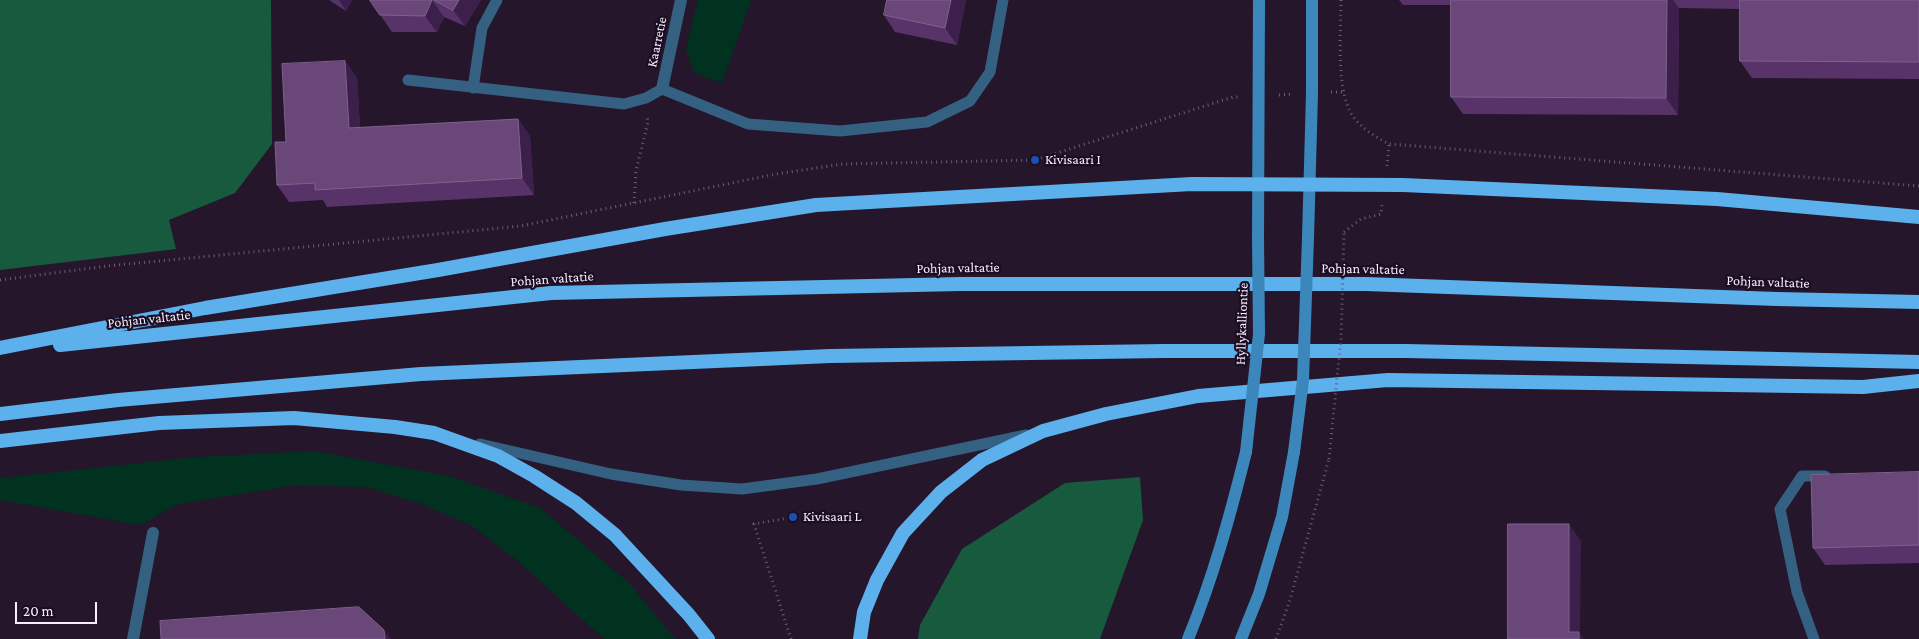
<!DOCTYPE html>
<html>
<head>
<meta charset="utf-8">
<style>
  body { margin:0 }
  #map { position:relative; width:1919px; height:639px; overflow:hidden; background:#25162c; font-family:"Crimson Pro",serif }
  canvas { display:block }
  .scale { position:absolute; left:15px; top:602px; width:82px; height:22px; box-sizing:border-box; border:2px solid #f7eefd; border-top:0; padding-left:6px; font-size:15px; line-height:18px; white-space:nowrap; color:#f7eefd; -webkit-text-stroke:4px #1b0d22; paint-order:stroke }
</style>
</head>
<body>
<div id="map">
<canvas width="1919" height="639"></canvas>
<div class="scale">20 m</div>
</div>
<script>
const ctx = document.querySelector('canvas').getContext('2d');
ctx.lineJoin = 'round';
function fill(path, color) { ctx.fillStyle = color; ctx.fill(path, 'evenodd'); }
function strokePath(path, color, width, dash) { ctx.strokeStyle = color; ctx.lineWidth = width; ctx.lineCap = dash ? 'butt' : 'round'; ctx.setLineDash(dash || []); ctx.stroke(path); }
function drawText(font, color, halo, rows, align = 'center') {
  ctx.font = font + ' "Crimson Pro",serif'; ctx.lineWidth = 4.5; ctx.setLineDash([]); ctx.textBaseline = 'middle'; ctx.strokeStyle = halo; ctx.fillStyle = color; for (const [text, x, y, turn = 0] of rows) {
    ctx.save(); ctx.translate(x, y); ctx.rotate((+turn || 0) * Math.PI / 180); ctx.textAlign = isNaN(turn) ? turn : align; if (halo) ctx.strokeText(text, 0, 0); ctx.fillText(text, 0, 0); ctx.restore();
  }
}
const green = new Path2D(`
  M698 0H751L722 83 694 73 686 49Z
  M314 451 449 476 540 508 629 583 675 639H604L520 563 474 527 422 504 366 487 296 485 178 504 140 525 0 500V478L197 457Z`);
const forest = new Path2D(`
  M0 0H271L272 144 235 193 169 220 176 249 0 270Z
  M1140 477 1143 520 1100 639H918L920 625 962 549 1065 483Z`);
const path = new Path2D(`
  M1341 0C1341 30 1335 96 1355 119 1364 130 1376 137 1389 144L1919 186
  M1331 92H1343
  M1279 95 1292 94
  M1387 166 1389 144
  M634 203 636 171 648 122 647 116
  M1344 232 1361 219 1381 214 1382 204
  M0 280 107 266 521 226 776 174 843 164 1035 160 1233 97H1240
  M791 639 754 524 793 517
  M1276 639 1290 600 1329 459`);
const service = new Path2D(`
  M408 80 624 104 646 98 662 89 748 124 840 131 927 122 970 101 990 72 1003 0
  M473 88 482 28 497 0
  M480 444 611 474 681 485 742 489 817 479 1026 435
  M1814 639 1797 592 1780 509 1802 476H1825`);
const minor = new Path2D(`
  M662 89 681 0
  M133 639 153 533`);
const secondary = new Path2D(`
  M1258 237 1259 0
  M1308 238 1312 93V0
  M1188 639C1213 578 1230 516 1246 452
  M1241 639 1259 594 1282 517 1294 452`);
const trunk = new Path2D(`
  M60 345 551 293 960 284H1366L1777 299 1919 302
  M0 348 205 308 438 270 665 229 816 205 1192 184 1403 185 1717 199 1919 217
  M0 414 118 400 421 374 830 356 1164 351H1406L1919 362
  M0 441 159 423 294 418 395 427 434 433 498 456 534 476 576 503 615 535 689 615 708 639
  M860 639 864 612 877 580 903 533 941 492 982 460 1043 431 1106 414 1198 396 1388 380 1863 387 1919 381`);
const pathBridge = new Path2D(`
  M1329 459 1341 339 1344 232`);
const secondaryBridge = new Path2D(`
  M1246 452 1259 334 1258 237
  M1294 452 1303 380 1308 238`);
const wall = new Path2D(`
  M329 0H352L346 11Z
  M370 0H481L465 26 444 17 437 32H392Z
  M887 0H966L957 45 895 32 884 15Z
  M1399 0H1919V79L1752 78 1740 61V9L1679 8 1678 115 1463 114 1451 97V5H1403Z
  M345 61 357 78 360 128 518 119 530 136 534 195 327 207 323 200 289 202 277 185 286 142Z
  M1919 472V563L1825 565 1813 548Z`);
const shadedWall = new Path2D(`
  M339 0H352L346 11Z
  M432 0 444 17 437 32 425 16Z
  M459 0H481L465 26 453 10Z
  M951 0H966L957 45 945 28Z
  M1667 0H1673L1679 8 1678 115 1666 98Z
  M345 61 357 78 361 145 349 128Z
  M518 119 530 136 534 195 522 178Z
  M1569 524 1581 541 1580 634 1584 639H1573L1569 632Z
  M384 630 391 639H385Z`);
const building = new Path2D(`
  M370 0H432L425 16 380 15Z
  M434 0H459L453 10Z
  M887 0H951L945 28 884 15Z
  M1451 0H1667L1666 98 1451 97Z
  M1740 0H1919V62L1740 61Z
  M345 61 349 128 518 119 522 178 315 190V183L277 185 275 142H286L282 64Z
  M1919 472V545L1813 548 1811 475Z
  M1508 524H1569V632H1579V639H1508Z
  M359 607 384 630 385 639H161L160 621Z`);
const markers = [
  [1035,160,5,"#1a4fb4"],
  [793,517,5,"#1a4fb4"]
];
const streetNames = [
  ["Kaarretie",657,42,-78],
  ["Pohjan valtatie",958,268,-1],
  ["Pohjan valtatie",1363,269,1],
  ["Pohjan valtatie",552,279,-4],
  ["Pohjan valtatie",1768,282,2],
  ["Pohjan valtatie",149,319,-6],
  ["Hyllykalliontie",1242,324,-88]
];
const poiNames = [
  ["Kivisaari I",1045,160],
  ["Kivisaari L",803,517]
];
fill(green, '#00321f');
fill(forest, '#175a3e');
strokePath(path, '#6c5f72', 3, [1, 4]);
strokePath(service, '#346182', 11);
strokePath(minor, '#346182', 12);
strokePath(secondary, '#3b87bc', 12);
strokePath(trunk, '#5cb0ec', 14);
strokePath(pathBridge, '#6c5f72', 3, [1, 4]);
strokePath(secondaryBridge, '#3b87bc', 12);
fill(wall, '#583369');
fill(shadedWall, '#3c1f4a');
fill(building, '#694779');
strokePath(building, '#7f618e', 1);
for (const [x, y, r, color] of markers) { const dot = new Path2D(); dot.arc(x, y, r, 0, 2 * Math.PI); ctx.fillStyle = color; ctx.fill(dot); strokePath(dot, '#1b0d22', 2); }
drawText('14px', '#f7eefd', '#1b0d22', streetNames);
drawText('14px', '#f7eefd', '#1b0d22', poiNames, 'left');
</script>
</body>
</html>
